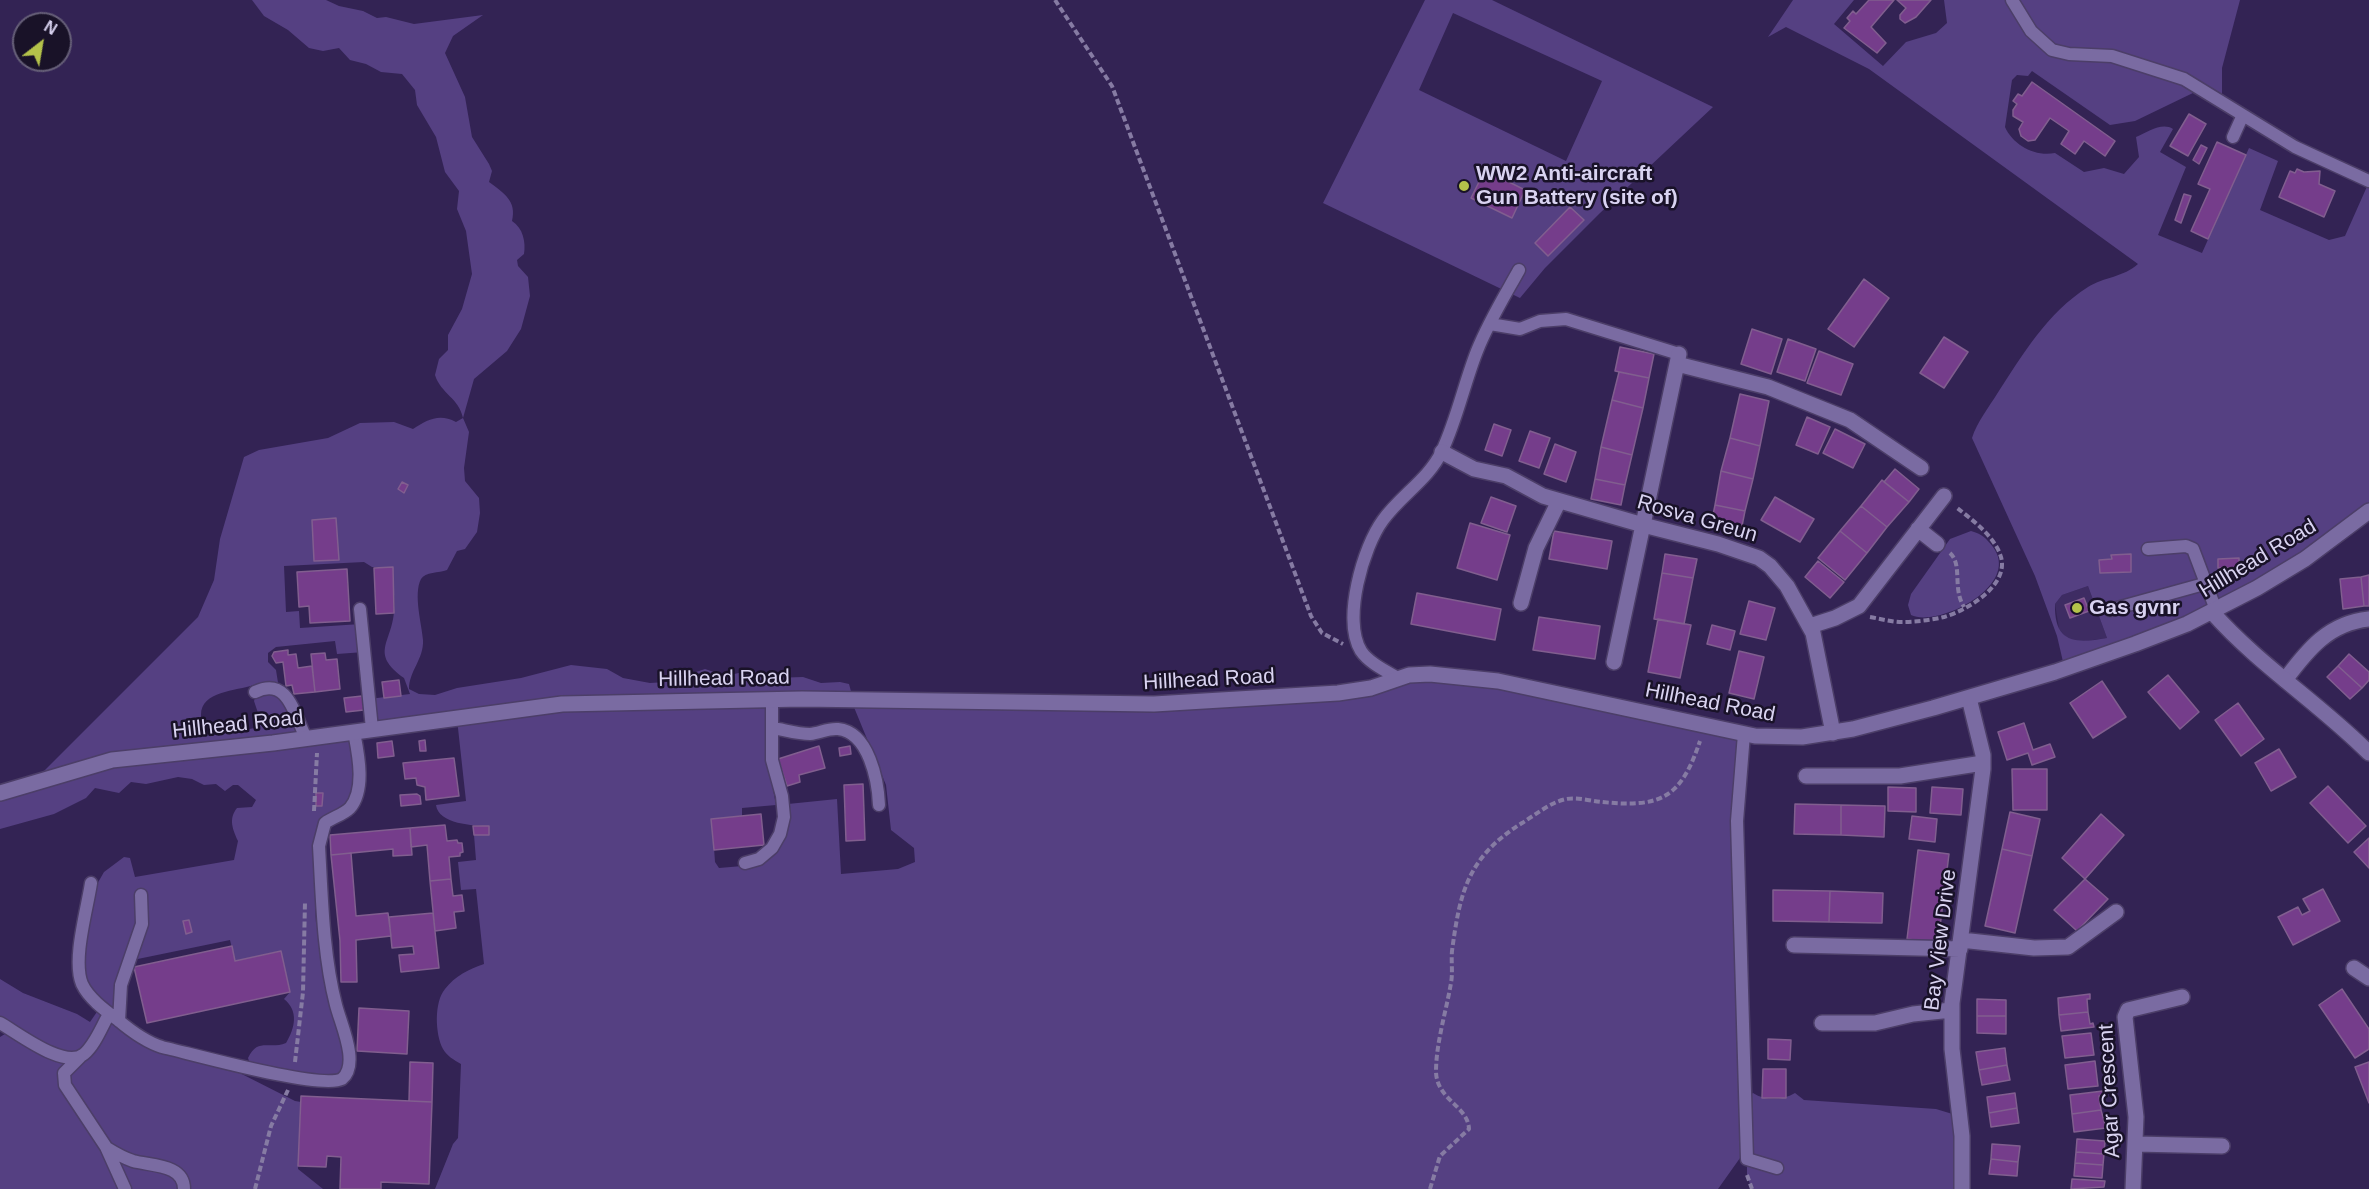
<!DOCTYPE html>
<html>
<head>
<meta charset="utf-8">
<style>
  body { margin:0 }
  #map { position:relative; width:2369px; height:1189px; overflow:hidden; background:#332354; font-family:Helvetica,sans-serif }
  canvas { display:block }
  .north { position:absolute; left:12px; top:12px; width:60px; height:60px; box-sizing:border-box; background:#191228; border:2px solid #665f78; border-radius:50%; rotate:31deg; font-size:16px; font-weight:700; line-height:24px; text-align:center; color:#d9d3f1 }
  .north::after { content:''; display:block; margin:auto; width:21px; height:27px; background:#b4c24a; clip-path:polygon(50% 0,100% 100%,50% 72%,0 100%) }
</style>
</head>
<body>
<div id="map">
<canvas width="2369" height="1189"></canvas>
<div class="north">N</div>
</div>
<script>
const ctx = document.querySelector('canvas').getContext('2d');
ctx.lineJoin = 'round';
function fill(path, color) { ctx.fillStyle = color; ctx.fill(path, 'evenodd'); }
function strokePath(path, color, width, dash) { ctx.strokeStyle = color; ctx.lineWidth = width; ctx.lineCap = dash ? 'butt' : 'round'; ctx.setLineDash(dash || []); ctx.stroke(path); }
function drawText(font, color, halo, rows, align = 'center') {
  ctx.font = font + ' Helvetica,sans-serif'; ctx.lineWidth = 5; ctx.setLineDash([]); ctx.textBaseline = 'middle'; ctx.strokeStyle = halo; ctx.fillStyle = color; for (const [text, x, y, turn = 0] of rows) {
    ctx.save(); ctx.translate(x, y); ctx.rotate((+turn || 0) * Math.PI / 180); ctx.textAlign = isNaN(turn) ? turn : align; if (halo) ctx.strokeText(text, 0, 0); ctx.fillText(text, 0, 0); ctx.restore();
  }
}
const built = new Path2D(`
  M2088 586 2107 638 2079 642 2068 640 2059 629 2055 604 2062 595Z`);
const green = new Path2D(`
  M252 0H326L339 6 363 11 377 18 386 17 414 24 483 15 453 36 445 53 465 97 472 137 489 164 492 171 489 182C504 193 517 201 512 221 523 228 526 242 524 254L517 260 518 266 528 277 530 296 521 329 507 351 474 379 463 418 469 432 464 468 465 481 479 498 480 513 477 532 465 549 457 551 447 570C439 573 425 572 421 579 413 594 422 625 423 640 424 659 409 671 409 689L419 694 435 695 457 688 521 678 571 665 607 669 623 678 650 683 666 682 705 669 726 676 747 671 758 672 773 678 803 677 821 683 840 682 849 684 852 695 655 700 372 729 369 699 410 694 404 678C369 653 392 643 394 611 395 597 393 582 392 568L372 567 364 562 284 566 286 612 299 611 300 628 361 624 364 652 337 654 335 641 276 647 268 653V662L276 670 279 689 306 738 187 752 31 784 198 617 214 580 220 539 244 457 259 450 328 438 360 423 394 422 413 429C427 420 439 413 456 422L463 418C459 398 441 394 435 375L439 359 448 350V335L462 309 472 274 466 231 457 209 459 191 445 172 436 137 417 105 415 90 402 74 381 72 366 64 350 60 339 48 323 51 309 48 288 30 264 16ZM254 685 257 692 254 701 261 722 259 727 245 730 241 725 230 722C221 729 219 739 205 733 201 728 201 722 201 715 201 691 236 691 254 685Z
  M1425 0H1492L1713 107 1600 213 1545 268 1520 298 1323 203ZM1453 13 1602 81 1566 161 1419 90Z
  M1793 0H1854L1834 24 1883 66 1906 42 1936 33 1947 23 1944 0H2240L2222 68V102L2195 92 2135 121 2110 125 2032 71 2028 76 2017 75 2012 80 2005 127C2013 145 2035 157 2055 153L2084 172 2104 168 2124 174 2139 157 2136 137C2148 132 2162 122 2173 129L2160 152 2186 167 2158 235 2202 253 2249 148 2278 161 2260 210 2329 240 2345 236 2369 182V510L2242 595 2064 666 2057 636 2035 576 1972 438C1977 422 1989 407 1997 394 2023 354 2047 313 2088 287 2104 277 2124 277 2138 264L1869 69 1786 27 1768 37ZM2131 554V571L2100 573 2112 559 2111 556ZM2088 586 2107 638C2075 644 2054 643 2055 604L2062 595Z
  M1971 531C1982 534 1986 538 1993 547 2022 586 1937 628 1911 615L1908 605 1911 594 1950 539Z
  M1430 675 1743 734 1739 765 1745 1097 1753 1093C1766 1101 1781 1101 1795 1093L1804 1100 1936 1109 1959 1116 1962 1189H1752L1747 1176V1158H1740L1718 1189H435L453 1144 458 1138 461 1064C454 1060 447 1056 443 1049 435 1034 434 1002 445 989 455 976 469 969 484 964L476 889 461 890 458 862 476 860 474 835H489V826C474 826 438 824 436 805L466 801 457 719 517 710 769 700V726L765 746 776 805 742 808V816L712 819 715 862 719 868 754 865 785 837 788 824V804L837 799 841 874 898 869 915 862 914 848 891 830 886 785 851 700 1180 704Z
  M354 732 355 799 325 823 323 898 315 902 316 923 326 927 349 1055 342 1079 251 1067 248 1058C258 1037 269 1050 286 1043 295 1028 299 1011 284 999L290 992 281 951 235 961 230 940 128 961 119 995 127 1027 222 1064 295 1101 301 1102 298 1169 323 1189H0V1037L10 1031 30 1034 0 1016V979L23 993 77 1014 90 1022 101 1006 79 975 96 886 104 872 124 857 130 858 135 877 234 860 238 841C233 830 228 819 237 808L252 807 256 800 238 785H233L225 791 216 784 204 785 192 779 178 777 146 784 131 782 119 793 95 788 86 798 54 814 0 829V793L67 772Z`);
const building = new Path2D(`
  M1869 0H1894L1871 27 1886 43 1877 53 1844 28 1850 21 1847 18 1853 11 1856 14Z
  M1897 0H1931L1916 17 1905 23 1900 19V15L1906 8Z
  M2032 82 2115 141 2105 156 2084 141 2075 154 2061 144 2069 131 2050 118 2035 140 2028 141 2021 136 2019 129 2023 122 2013 116V110L2017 104 2013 101 2018 94 2022 96Z
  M2189 114 2206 124 2188 156 2170 146Z
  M2217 142 2246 155 2208 239 2191 231 2210 189 2198 184Z
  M2201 145 2207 148 2199 164 2193 160Z
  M2297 169 2304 172 2320 171 2319 184 2335 191 2324 217 2279 197 2290 171 2295 173Z
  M1485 170 1525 190 1512 218 1471 198Z
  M2184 194 2191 196 2181 223 2175 220Z
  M1570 207 1584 220 1548 256 1535 243Z
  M1864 279 1889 298 1854 347 1828 329Z
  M1752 329 1782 339 1771 374 1741 364Z
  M1944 337 1968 352 1944 388 1920 373Z
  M1788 339 1816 349 1805 381 1777 372Z
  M1620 347 1654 354 1649 378 1615 371Z
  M1819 351 1853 364 1841 395 1807 383Z
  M1619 372 1649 378 1643 408 1612 400Z
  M1740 394 1769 401 1760 446 1730 438Z
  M1612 400 1643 408 1632 455 1601 447Z
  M1807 417 1830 427 1818 454 1796 445Z
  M1494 424 1511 430 1502 456 1485 450Z
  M1835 429 1865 444 1853 468 1823 453Z
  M1530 431 1550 438 1539 468 1519 461Z
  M1730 438 1760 446 1753 479 1721 471Z
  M1555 444 1576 452 1566 482 1544 474Z
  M1601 447 1632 455 1625 485 1595 479Z
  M1895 469 1919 489 1909 502 1884 482Z
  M1721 471 1753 479 1745 511 1715 505Z
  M1595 479 1625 485 1621 505 1591 499Z
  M1882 480 1909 502 1887 527 1861 506Z
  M402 482 408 485 404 493 398 489Z
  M1491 497 1516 506 1507 532 1481 523Z
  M1775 497 1814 519 1800 542 1761 520Z
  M1715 505 1745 511 1741 531 1711 525Z
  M1861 506 1887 527 1867 553 1840 531Z
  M336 518 339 560 314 561 312 520Z
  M1470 523 1510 535 1497 580 1457 568Z
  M1554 531 1612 541 1607 569 1549 559Z
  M1840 531 1867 553 1845 580 1818 558Z
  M1665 554 1697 559 1693 578 1662 573Z
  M2131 554V572L2100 573 2099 560 2112 559 2111 555Z
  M2239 558V568H2218V559Z
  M1818 561 1844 582 1830 598 1805 577Z
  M393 567 394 613 376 614 374 568Z
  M347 569 350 621 310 623 309 606 299 607 297 572Z
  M1662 573 1693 578 1684 624 1654 619Z
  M2369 575V606H2364L2361 577Z
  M2361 577 2364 606 2343 609 2340 579Z
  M1417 593 1501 609 1495 640 1411 624Z
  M2084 598 2089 611 2070 618 2065 605Z
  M1749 601 1775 608 1766 640 1740 634Z
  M1539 617 1600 626 1595 659 1533 650Z
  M1658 619 1691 625 1680 678 1648 672Z
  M1712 625 1735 631 1730 650 1707 644Z
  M288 650V655L296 654 298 668 312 666 315 692 294 694 292 685 286 686 283 662 276 663 272 656 274 652Z
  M1739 651 1764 657 1754 699 1729 693Z
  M325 653 326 660 337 659 340 689 315 692 311 654Z
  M2349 654 2369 672V680L2362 688 2338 666Z
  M2338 666 2362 688 2350 699 2327 677Z
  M2168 675 2199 712 2180 729 2148 692Z
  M399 680 401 696 384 698 382 682Z
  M2102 681 2126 717 2093 738 2070 703Z
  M362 696 364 710 346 712 344 698Z
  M2238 703 2264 739 2241 756 2215 720Z
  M2024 723 2033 750 2050 744 2055 757 2032 765 2028 753 2007 760 1998 732Z
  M425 740 426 751H420L419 741Z
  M392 741 394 756 378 758 377 743Z
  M819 746 825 768 799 775 800 782 787 786 778 759Z
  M850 746 851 754 840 756 839 748Z
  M2279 749 2296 777 2271 791 2255 763Z
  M454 758 459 796 426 800 425 787 417 785 416 778 405 779 403 763Z
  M2012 769H2047V810H2013Z
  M863 784 865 840 846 841 844 785Z
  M2328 786 2366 826 2348 843 2310 803Z
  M1888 787 1916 788V812L1888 811Z
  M1932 787 1963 789 1961 815 1930 813Z
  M316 793H323L322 806H316Z
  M417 794 420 796 421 804 401 806 400 795Z
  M1795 804 1841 805V835L1794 834Z
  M1841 805 1885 806 1884 837 1841 835Z
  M2010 812 2040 819 2032 856 2002 849Z
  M761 814 764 845 714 850 711 819Z
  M2101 814 2124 835 2085 879 2062 858Z
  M1912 816 1937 819 1935 842 1909 839Z
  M445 825 447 841 457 840 458 843H462L463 852 460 853V856L449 857 451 879 430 881 427 845 411 847 410 828Z
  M473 826H489V835H474Z
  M410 828 412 855 393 856V849L331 855 330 835Z
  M2369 838V868L2354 852Z
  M2002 849 2032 856 2015 933 1985 926Z
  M1918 850 1949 854 1938 943 1907 939Z
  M351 853 356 916 388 913 391 936 356 940 357 982H341L340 941 331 855Z
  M451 879 453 896 462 895 464 911 454 912 456 928 435 931 430 881Z
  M2085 879 2108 899 2077 931 2054 910Z
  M2323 889 2340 921 2293 945 2278 917 2298 907 2302 915 2310 911 2303 899Z
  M1773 890 1830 891 1829 922 1773 921Z
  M1830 891 1883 893 1882 923 1829 922Z
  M433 913 439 968 401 972 399 955 414 954 413 946 392 948 389 917Z
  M189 920 192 932 186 934 183 921Z
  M232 946 235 961 281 951 290 992 147 1023 134 967Z
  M2342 989 2369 1029V1049L2355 1058 2319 1005Z
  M2090 994V999H2087L2088 1012 2059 1015 2058 998Z
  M1977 999 2006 1000V1016H1977Z
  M359 1008 409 1011 407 1054 357 1051Z
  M2088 1012 2090 1024 2093 1023 2094 1027 2061 1031 2059 1015Z
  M1977 1016H2006V1034L1977 1033Z
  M2091 1033 2094 1055 2065 1058 2062 1036Z
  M1768 1039 1791 1040 1790 1060 1768 1059Z
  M2005 1048 2007 1065 1979 1070 1976 1052Z
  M2095 1061 2098 1086 2068 1089 2065 1065Z
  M410 1062 433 1063 432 1102 409 1101Z
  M2369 1062V1103L2355 1067Z
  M2007 1065 2010 1080 1982 1085 1979 1070Z
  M1763 1069H1786V1098H1762Z
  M2103 1091V1096H2099L2101 1110 2072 1114 2070 1095Z
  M2015 1093 2017 1108 1989 1113 1987 1097Z
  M301 1096 432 1102 429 1184 381 1182V1189H340L341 1157 327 1156 326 1167 298 1166Z
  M2017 1108 2019 1123 1991 1127 1989 1113Z
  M2101 1110 2106 1128 2074 1132 2072 1114Z
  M2077 1139 2105 1141 2104 1154 2076 1152Z
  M1992 1144 2020 1146 2018 1162 1991 1159Z
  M2076 1152 2104 1154 2103 1165 2075 1163Z
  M1991 1159 2018 1162 2017 1176 1989 1174Z
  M2075 1163 2103 1165 2102 1178 2074 1176Z
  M2072 1179 2105 1181 2104 1187 2071 1189Z`);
const path = new Path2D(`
  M1055 0 1112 86 1311 616 1322 633 1343 644
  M1950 553C1963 565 1952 588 1964 607
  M1870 617C1881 619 1892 622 1902 622 1915 622 1932 620 1944 617 1968 610 2012 584 2000 554 1993 535 1971 519 1956 507
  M314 811 317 753
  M295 1062 303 992 305 902
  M1747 1175 1752 1189
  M255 1189 271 1126 288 1090
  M1430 1189 1440 1156 1469 1129C1468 1106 1437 1100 1436 1072 1436 1043 1446 1012 1451 983 1453 972 1451 962 1452 951 1460 891 1468 857 1522 823 1535 815 1551 802 1566 799 1578 797 1591 801 1602 802 1661 808 1681 798 1700 741`);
const service = new Path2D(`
  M2012 0 2031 31 2052 50 2069 54 2112 56 2184 79 2295 147 2369 181
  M2233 137 2242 117
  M1490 324 1520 329 1540 321 1566 319 1679 354
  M2148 549 2186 546 2193 549 2216 610
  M360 609 372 729
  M2110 610 2204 584
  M1398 678C1386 671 1369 663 1361 651 1342 620 1363 547 1383 520 1401 495 1429 479 1442 451 1457 419 1464 384 1477 351 1488 323 1504 297 1519 270
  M255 692C288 676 294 714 306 738
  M773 728C785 730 798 734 810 734 820 733 828 728 838 729 869 732 878 781 879 805
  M1744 734 1737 821 1747 1159 1777 1168
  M745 863 759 859 772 848 780 834 784 817 782 796 772 760V699
  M91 883C87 910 72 960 82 984 89 999 106 1011 118 1020 131 1031 146 1042 162 1047 193 1054 320 1090 342 1079 360 1064 341 1025 336 1005 323 955 322 898 319 846L325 823C333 817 343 815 350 808 366 789 358 753 354 732
  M119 1021 121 985 142 924 141 895
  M0 1023C18 1033 65 1070 84 1054 95 1045 102 1026 109 1014
  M80 1057 64 1073 65 1085 106 1147 125 1189
  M107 1148C115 1153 124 1158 133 1161 151 1166 184 1164 184 1189`);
const minor = new Path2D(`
  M1677 364 1768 387 1850 420 1921 468
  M1442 452 1474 469 1506 476 1543 496 1643 525 1718 544 1759 558 1770 566 1787 586 1813 633 1833 733
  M1918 529 1937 544
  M1521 603 1536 548 1559 501
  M1810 626 1835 618 1859 606 1944 496
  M1614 662 1679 354
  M2285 680C2308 649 2329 623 2369 619
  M1806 776H1900L1983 763
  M1961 940 2034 948 2068 947 2116 912
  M1794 945 1960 949
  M2354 968 2369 978
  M1822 1023H1875L1913 1014 1952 1010
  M2136 1144 2222 1146
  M1962 1189V1136L1952 1049V1003L1983 769V755L1969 698
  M2133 1189 2136 1117 2125 1017 2128 1010 2182 997`);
const tertiary = new Path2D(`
  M2212 612C2259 665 2319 703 2369 753
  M0 793 112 760 273 743 562 704 802 699 1154 704 1338 693 1371 688 1409 675 1430 674 1498 681 1755 736 1802 737 1853 729 1933 708 2055 672 2135 644 2187 624 2257 588 2305 559 2369 511`);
const markers = [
  [1464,186,6,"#b4c24a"],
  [2077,608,6,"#b4c24a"]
];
const poiNames = [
  ["WW2 Anti-aircraft",1476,174],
  ["Gun Battery (site of)",1476,198],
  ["Gas gvnr",2089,608]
];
const streetNames = [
  ["Rosva Greun",1697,519,16],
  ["Hillhead Road",2258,559,-31],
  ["Hillhead Road",724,679,-1],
  ["Hillhead Road",1209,680,-3],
  ["Hillhead Road",1710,703,11],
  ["Hillhead Road",238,725,-6],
  ["Bay View Drive",1941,940,-83],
  ["Agar Crescent",2110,1091,-93]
];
fill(built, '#3e2c63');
fill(green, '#554082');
fill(building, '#753d8b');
strokePath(building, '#815e8f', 1.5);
strokePath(service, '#4c3e68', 15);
strokePath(minor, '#4c3e68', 18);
strokePath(tertiary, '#4c3e68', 18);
strokePath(path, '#867ba3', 4, [6, 3]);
strokePath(service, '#7a6ba2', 12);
strokePath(minor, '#7a6ba2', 15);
strokePath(tertiary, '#7a6ba2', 15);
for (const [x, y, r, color] of markers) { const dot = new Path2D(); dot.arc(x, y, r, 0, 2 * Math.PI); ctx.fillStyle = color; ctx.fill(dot); strokePath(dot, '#191228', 2); }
drawText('bold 21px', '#d9d3f1', '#191228', poiNames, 'left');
drawText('21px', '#d9d3f1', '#191228', streetNames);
</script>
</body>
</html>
